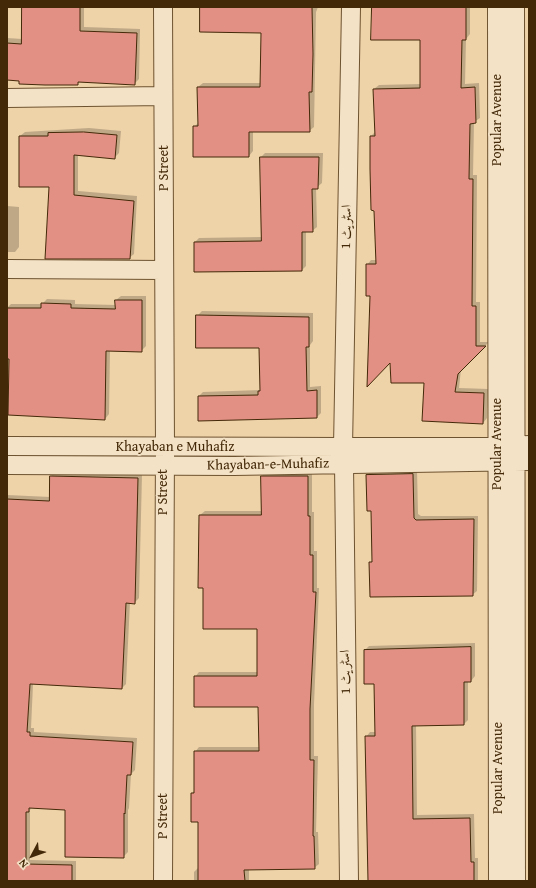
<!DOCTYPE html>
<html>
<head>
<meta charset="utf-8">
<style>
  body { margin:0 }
  #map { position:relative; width:536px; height:888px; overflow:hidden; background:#eed2a8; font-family:"Gentium Book Plus",serif }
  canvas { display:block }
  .frame { position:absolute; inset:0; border:8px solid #432908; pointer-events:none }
  .north { position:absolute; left:12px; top:836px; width:40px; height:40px; -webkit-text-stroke:3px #f4e2c6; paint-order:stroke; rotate:229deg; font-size:11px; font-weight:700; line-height:16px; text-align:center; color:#432908 }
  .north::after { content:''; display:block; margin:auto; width:14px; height:18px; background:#432908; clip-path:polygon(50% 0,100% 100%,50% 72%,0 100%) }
</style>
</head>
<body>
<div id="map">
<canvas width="536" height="888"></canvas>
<div class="frame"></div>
<div class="north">N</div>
</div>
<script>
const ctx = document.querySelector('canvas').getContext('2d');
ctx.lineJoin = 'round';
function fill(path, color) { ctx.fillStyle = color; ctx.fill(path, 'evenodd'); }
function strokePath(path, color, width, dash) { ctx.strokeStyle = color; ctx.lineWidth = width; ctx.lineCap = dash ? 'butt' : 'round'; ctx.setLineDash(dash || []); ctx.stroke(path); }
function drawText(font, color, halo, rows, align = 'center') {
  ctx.font = font + ' "Gentium Book Plus",Amiri,serif'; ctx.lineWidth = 3.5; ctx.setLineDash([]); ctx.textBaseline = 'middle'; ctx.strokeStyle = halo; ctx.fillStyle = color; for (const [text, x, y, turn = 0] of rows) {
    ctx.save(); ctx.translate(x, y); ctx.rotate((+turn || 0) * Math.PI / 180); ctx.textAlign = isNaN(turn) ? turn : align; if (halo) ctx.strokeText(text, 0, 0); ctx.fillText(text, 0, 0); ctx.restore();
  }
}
const shadow = new Path2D(`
  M23 7H84V27L140 29 139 79 134 84 80 82 77 84 7 79V38L22 39Z
  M201 7H318L316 12 314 127 309 131H253V151L249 156 194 127 199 122 198 87 203 83H261L262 32Z
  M372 7H470V34L466 39 465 84 479 83 480 118 474 122 473 175H477L476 302H480V342H489L461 369 459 388 488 389 487 418 483 423 391 361 371 295 367 265 371 260H377L371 136 376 131 374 89 379 85 421 84V39Z
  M89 128 121 131 119 153 114 158 78 154V191L137 196 134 254 129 258 50 186 20 136 25 132Z
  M265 153H323L322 183 316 188 317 227 312 231H306V266L302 270 195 242 199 238 262 237 261 157Z
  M7 206 19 207V247L15 252H7Z
  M121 296H146V346L141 351 110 350 109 414 105 419 7 414V308L11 304H42L47 299 75 300V304L116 305V300Z
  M202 311 313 313V341L310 345V387L321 386V413L317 417 199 420V396L203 392 261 390 260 347 197 316Z
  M417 470 418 514 421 516H478L477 591 472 595 370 563 373 560 372 510 367 475 372 471Z
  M55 472 142 474 139 598 134 603 130 602 126 684 122 688 33 684 31 728H34V732L137 738 135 770 131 774 129 808 128 810V852L123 857 66 809 32 807 30 810V860L76 861V881H7V495L50 497 51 476Z
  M266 472H312V512H314V551H317V588H319L314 704V756H318L316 832H318L319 864 314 868 249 869V881H194V872L198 868 199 821H192V793L195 790V752L199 747H259V706L195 677 199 672H258V628L204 587 200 515 205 511H262V476Z
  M475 643V676L471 681H468V720L464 724 416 725 417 815 474 814 475 858H478V881H369L366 737 370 732H376L375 683 365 650 369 646Z`);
const building = new Path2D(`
  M22 7H80V31L137 33 135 85 78 82V85H45L19 84V81L7 80V43L21 44Z
  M200 7H312L313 54 312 92H309L310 132H249V157H193V126H198L197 87H260L261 33 200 32Z
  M372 7H466V40H462L461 88 475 87 476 123 470 124 469 179H473L472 306H476V346H486L458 374 455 392 484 393 483 424 422 421 424 383H391L390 363 367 387 370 296H366V264H376L374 211 371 210 370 169V136H375L373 89 420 88V40H371Z
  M84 132 117 135 115 159 74 155V195L134 201 130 259H45L49 187H19V136H48V133Z
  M260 157H319L318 189H312L313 232H302V271L194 272V242L261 241Z
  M115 300H142V352L106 351 105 420 8 415 9 359H7V308H41V303L71 304V308L115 309Z
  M196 315 309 317V347H306L307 391 317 390V418L198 421V396L258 395V391H260L259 348H196Z
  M413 474 414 518 416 520 474 519 473 596 370 597 369 562H372L371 511H367L366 475Z
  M50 476 138 478 135 604 126 603 122 689 30 684 27 732H30V736L133 742 131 775H127L125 814 124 813V858L65 857V810L29 808V812H26V864L72 865V881H7V499L49 501Z
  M261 476H308V516H310V555H313V592H316L310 709V760H314L313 836H314L315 869 244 870 245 881H198V822H191V793H194V751H259L258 707H194V676H257V629H203V588H198L199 515H261Z
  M471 647V682H464V725L412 726 413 819 470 818 471 862H474V881H368L365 736H375L374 684H364V650Z`);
const minor = new Path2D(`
  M163 7 165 447 163 881
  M497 7 498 881
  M515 7 516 881
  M7 98 163 96
  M7 269 164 270
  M7 446 343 447H498L529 445
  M343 447 351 7
  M344 464 349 881
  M7 465 234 466 529 461`);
const streetNames = [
  ["Popular Avenue",497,120,-90],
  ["P Street",164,168,-90],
  ["اسٹریٹ 1",347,227,-89],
  ["Popular Avenue",497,444,-90],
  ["Khayaban e Muhafiz",175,447],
  ["Khayaban-e-Muhafiz",268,465,-1],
  ["P Street",163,492,-90],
  ["اسٹریٹ 1",346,672,-91],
  ["Popular Avenue",498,768,-90],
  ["P Street",163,816,-90]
];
fill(shadow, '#0003');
fill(building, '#e29084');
strokePath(building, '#432908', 1);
strokePath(minor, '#6e5330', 20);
strokePath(minor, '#f4e2c6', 18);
drawText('14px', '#432908', '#f4e2c6', streetNames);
</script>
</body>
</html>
